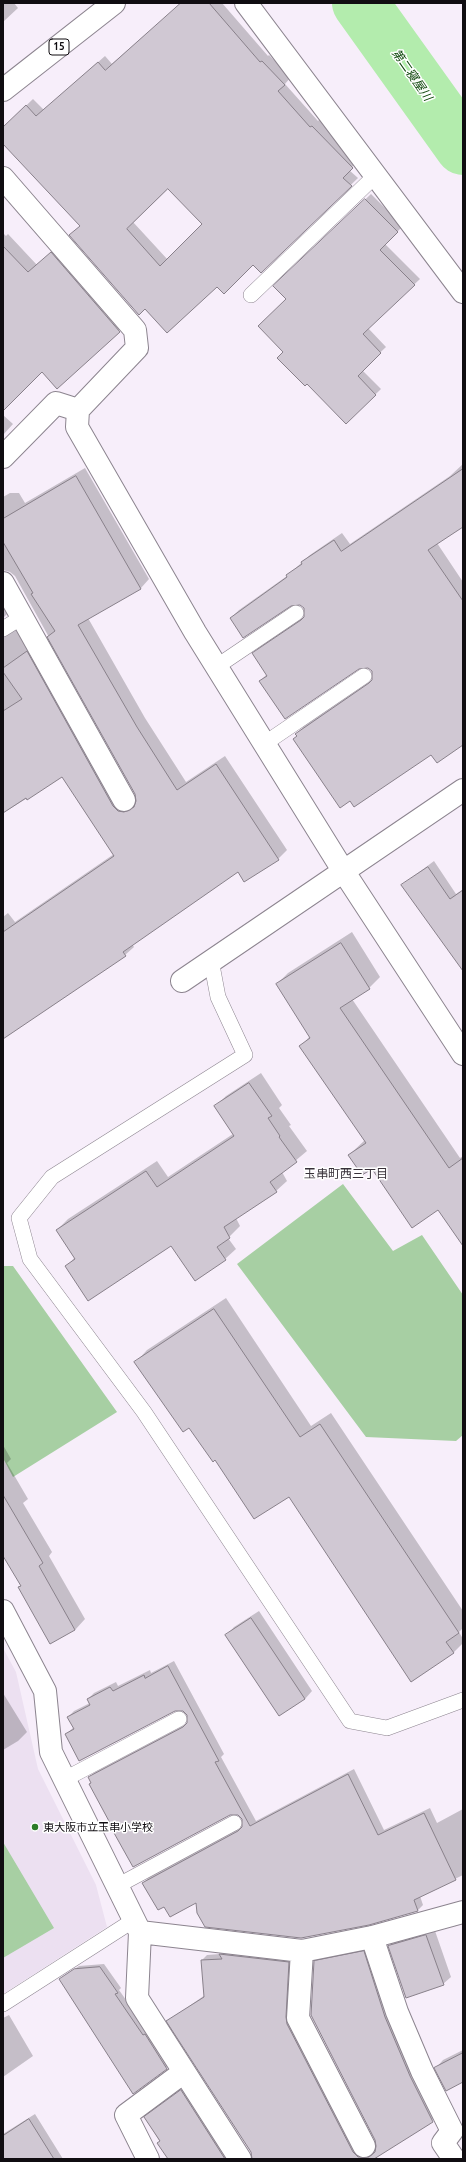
<!DOCTYPE html>
<html>
<head>
<meta charset="utf-8">
<style>
  body { margin:0 }
  #map { position:relative; width:466px; height:2162px; overflow:hidden; background:#f7eefa; font-family:Ubuntu,sans-serif }
  canvas { display:block }
  .frame { position:absolute; inset:0; border:4px solid #100d11; pointer-events:none }
</style>
</head>
<body>
<div id="map">
<canvas width="466" height="2162"></canvas>
<div class="frame"></div>
</div>
<script>
const ctx = document.querySelector('canvas').getContext('2d');
ctx.lineJoin = 'round';
function fill(path, color) { ctx.fillStyle = color; ctx.fill(path, 'evenodd'); }
function strokePath(path, color, width, dash) { ctx.strokeStyle = color; ctx.lineWidth = width; ctx.lineCap = dash ? 'butt' : 'round'; ctx.setLineDash(dash || []); ctx.stroke(path); }
function drawText(font, color, halo, rows, align = 'center') {
  ctx.font = font + ' Ubuntu,"Noto Sans JP",sans-serif'; ctx.lineWidth = 3; ctx.setLineDash([]); ctx.textBaseline = 'middle'; ctx.strokeStyle = halo; ctx.fillStyle = color; for (const [text, x, y, turn = 0] of rows) {
    ctx.save(); ctx.translate(x, y); ctx.rotate((+turn || 0) * Math.PI / 180); ctx.textAlign = isNaN(turn) ? turn : align; if (halo) ctx.strokeText(text, 0, 0); ctx.fillText(text, 0, 0); ctx.restore();
  }
}
const built = new Path2D(`
  M3 1648 16 1672 38 1769 96 1885 107 1927 3 1994Z`);
const green = new Path2D(`
  M343 1184 393 1251 422 1235 463 1295V1435L456 1441 366 1437 237 1264Z
  M3 1266H13L117 1412 13 1477 3 1458Z
  M3 1842 54 1928 3 1958Z`);
const shadow = new Path2D(`
  M3 3H14L18 8 3 22Z
  M182 3H222L268 56 269 55 291 77 285 84 318 121 320 119 359 160 349 170 358 178 261 272 253 263 217 286 168 332 81 225 3 143V128L33 99 44 110 105 56 112 64ZM168 187 204 224 168 260 133 222Z
  M371 194 403 226 385 244 420 279 368 328 386 347 362 370 381 389 346 423 284 352 287 299 275 286Z
  M3 233 6 236 8 234 37 265 59 245 127 323 58 387 42 371 3 409Z
  M3 415 13 424 3 435Z
  M463 464V526L437 543 463 582V745L432 754 297 736 296 734 304 726 373 679V671L368 667 260 681 267 674 254 653 262 645 305 616V608L300 604 231 618 239 610 287 576 310 555 342 533 350 544 450 476Z
  M85 468 149 579 141 588 88 618 145 718 186 782 225 756 287 850 278 859 238 871 132 944 134 947 125 955 3 1038V917L8 913 15 922 114 854 63 776 3 813V622L25 624 133 804 138 801 136 794 15 576 10 572 3 570V497L10 493H19L25 503Z
  M3 585 15 606 3 618Z
  M434 861 456 894 462 890 463 891V969L402 885Z
  M352 932 380 977 369 988 352 999 460 1158 463 1156V1245L438 1208 349 1155 365 1140 301 1046 310 1036 277 984 288 973Z
  M261 1073 282 1105 279 1108 291 1125 289 1126 307 1151 282 1172 287 1181 276 1191 236 1218 240 1226 228 1238 236 1249 225 1259 171 1245 67 1266 75 1257 57 1230 68 1219 157 1161 168 1177 233 1134 215 1107 226 1096Z
  M226 1298 311 1426 331 1413 463 1611V1628L459 1632 463 1639V1643L453 1653 289 1495 216 1459 136 1362 147 1350Z
  M3 1445 11 1459 7 1463 28 1499 23 1503 52 1552 49 1556 85 1619 75 1630 19 1588 22 1585 3 1554Z
  M259 1611 312 1691 305 1699 227 1635 234 1627Z
  M174 1661 224 1754 221 1757 256 1821 354 1769 384 1830 430 1808 437 1823 463 1809V1875L420 1896 423 1905 417 1911 197 1901 165 1905 143 1883 149 1877 241 1827 244 1823 239 1814 111 1823 90 1784 92 1782 89 1777 95 1772 188 1723V1715L184 1710H175L66 1734 74 1727 68 1717 74 1711 90 1703 88 1699 94 1693 116 1682 118 1686 150 1670 151 1673Z
  M3 1693 27 1732 18 1741 3 1750Z
  M434 1928 451 1977 443 1984 389 1946 397 1938Z
  M369 1947 438 2116 385 2151 367 2159H253L251 2152 168 2021 205 1995 202 1960 207 1955 220 1954 225 1949 294 1957 290 2011 370 2154 376 2152 377 2146 315 1962 320 1956Z
  M104 1964 121 1988 119 1990 171 2064 134 2092 60 1979 79 1966Z
  M9 2015 33 2056 3 2077V2018Z
  M463 2050V2081L436 2068 443 2060Z
  M187 2085 234 2159H170L145 2117Z
  M35 2114 63 2159H3V2134Z`);
const river = new Path2D(`
  M360 3 463 147`);
const building = new Path2D(`
  M181 3H209L260 62 262 61 285 85 278 91 310 127 312 126 353 168 343 178 352 186 261 273 253 265 224 294 217 287 167 333 145 309 139 315 69 235 80 226 3 144V127L26 105 36 116 98 62 105 70ZM168 189 202 224 160 266 127 229Z
  M365 199 398 232 380 250 415 285 363 334 381 353 358 376 376 395 346 424 307 384 305 386 277 358 283 352 258 326 286 299 273 286Z
  M3 246 28 272 51 252 120 332 57 389 42 372 3 411Z
  M463 469V527L428 550 463 601V745L437 763 431 755 354 807 350 801 340 808 293 739 297 736 295 734 369 683 372 680V671L368 668 359 669 285 719 259 681 267 676 252 653 301 620 304 617V608L300 605 291 606 243 638 230 618 287 577 286 575 302 564 301 562 334 540 341 551Z
  M76 476 141 589 78 625 137 727 177 790 216 764 279 860 244 882 238 872 123 952 126 956 3 1039V932L114 856 62 777 27 800 26 798 3 813V711L22 699 3 672V668L27 651 113 806 118 811 124 812 134 807 136 801 135 794 47 637 55 631 31 594 33 593 3 542V519Z
  M428 867 450 899 463 890V971L401 885Z
  M341 943 370 989 340 1008 449 1168 463 1158V1246L438 1210 412 1228 372 1169 362 1175 348 1155 366 1143 299 1046 310 1038 276 984Z
  M249 1083 272 1116 268 1118 280 1136 279 1137 297 1162 270 1182 277 1192 224 1227 230 1238 217 1247 226 1260 195 1281 171 1246 88 1301 65 1266 75 1259 56 1230 146 1171 157 1187 234 1136 214 1106Z
  M214 1309 300 1437 320 1424 459 1633 446 1642 454 1653 411 1682 289 1497 254 1519 215 1460 213 1462 189 1428 183 1432 134 1362Z
  M3 1495 43 1563 39 1566 75 1630 50 1644 18 1587 21 1586 3 1556Z
  M251 1618 305 1699 279 1716 225 1635Z
  M168 1666 219 1761 215 1762 250 1826 348 1774 378 1835 424 1813 456 1880 414 1900 418 1911 369 1925 301 1938 205 1927 197 1913 196 1903 170 1917 164 1907 158 1910 142 1883 238 1831 242 1827V1819L238 1815H230L133 1867 109 1824 110 1823 89 1784 91 1783 88 1777 183 1727 187 1723V1715L183 1711H175L79 1761 65 1734 74 1729 67 1717 90 1705 87 1699 110 1687 113 1691 144 1675 145 1678Z
  M426 1935 444 1985 406 1998 388 1946Z
  M364 1951 385 2017 410 2076 433 2122 374 2159H252L251 2152 166 2021 204 1997 201 1960 222 1959 219 1954 289 1962 286 2017 287 2024 353 2152 358 2157H369L375 2152 376 2146 375 2140 311 2015 314 1961Z
  M100 1967 118 1993 115 1994 143 2035 145 2034 167 2069 133 2094 59 1979 74 1969Z
  M463 2053V2082L446 2091 434 2068Z
  M181 2090 225 2159H168L157 2143 160 2141 144 2117Z
  M29 2119 54 2159H3V2136Z`);
const service = new Path2D(`
  M251 295 374 177
  M3 629 22 617
  M216 667 296 613
  M264 744 364 676
  M211 960 218 997 245 1055 52 1177 19 1218 30 1259 144 1412 350 1721 387 1728 463 1700
  M65 1779 179 1719
  M117 1886 234 1823
  M3 2004 134 1920`);
const minor = new Path2D(`
  M246 3 463 292
  M3 178 135 330 137 348 78 410 77 427 195 632 344 872 463 1054
  M3 457 56 403 78 410
  M3 583 124 800
  M182 981 463 790
  M3 1611 45 1691 51 1752 140 1932 302 1951 372 1937 463 1912
  M140 1932 137 1998 240 2159
  M372 1937 397 2012 422 2071 452 2131 443 2143 454 2159
  M302 1951 298 2018 364 2146
  M148 2159 126 2115 184 2072`);
const primary = new Path2D(`
  M3 90 114 3`);
const markers = [
  [35,1827,4,"#2c7d27"]
];
const shields = [
  [59,47,20]
];
const shieldNames = [
  ["15",59,47]
];
const poiNames = [
  ["東大阪市立玉串小学校",43,1827]
];
const waterNames = [
  ["第二寝屋川",412,75,55]
];
const neighbourhoodNames = [
  ["玉串町西三丁目",346,1174]
];
fill(built, '#ece0f1');
fill(green, '#a7cfa3');
fill(shadow, '#0003');
strokePath(river, '#b3ecad', 56);
fill(building, '#d0c8d3');
strokePath(building, '#88808a', 1);
strokePath(service, '#8c848f', 16);
strokePath(minor, '#8c848f', 24);
strokePath(primary, '#8c848f', 24);
strokePath(service, '#fff', 15);
strokePath(minor, '#fff', 22);
strokePath(primary, '#fff', 22);
for (const [x, y, r, color] of markers) { const dot = new Path2D(); dot.arc(x, y, r, 0, 2 * Math.PI); ctx.fillStyle = color; ctx.fill(dot); strokePath(dot, '#fff', 1.5); }
for (const [x, y, w] of shields) { const box = new Path2D(); box.roundRect(x - w / 2, y - 8, w, 16, 3); ctx.fillStyle = '#fff'; ctx.fill(box); strokePath(box, '#100d11', 1); }
drawText('bold 10px', '#100d11', null, shieldNames);
drawText('11px', '#100d11', '#fff', poiNames, 'left');
drawText('italic 12px', '#0d460a', '#fff', waterNames);
drawText('12px', '#373039', '#fff', neighbourhoodNames);
</script>
</body>
</html>
